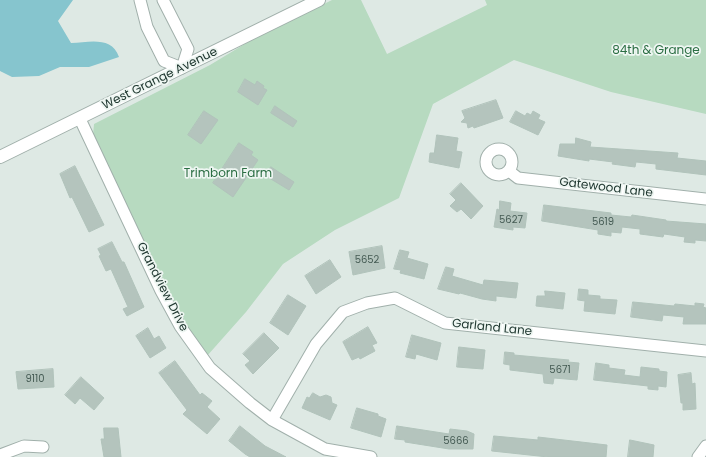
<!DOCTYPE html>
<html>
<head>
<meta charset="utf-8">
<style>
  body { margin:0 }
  canvas { display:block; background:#dee9e4 }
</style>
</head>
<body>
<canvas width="706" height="457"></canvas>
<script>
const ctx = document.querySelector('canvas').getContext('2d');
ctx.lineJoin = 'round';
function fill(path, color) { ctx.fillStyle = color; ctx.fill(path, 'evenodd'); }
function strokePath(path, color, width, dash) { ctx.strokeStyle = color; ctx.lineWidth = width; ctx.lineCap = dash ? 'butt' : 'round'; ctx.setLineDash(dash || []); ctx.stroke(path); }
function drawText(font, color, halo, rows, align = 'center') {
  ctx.font = font + ' Poppins,sans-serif'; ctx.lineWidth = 3.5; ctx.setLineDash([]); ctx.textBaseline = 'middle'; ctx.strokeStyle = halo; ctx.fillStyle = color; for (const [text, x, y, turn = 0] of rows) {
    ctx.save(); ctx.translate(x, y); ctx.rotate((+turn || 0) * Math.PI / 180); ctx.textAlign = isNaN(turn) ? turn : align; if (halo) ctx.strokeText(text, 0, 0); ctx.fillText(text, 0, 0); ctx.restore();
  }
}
const green = new Path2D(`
  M332 0H361L387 54 487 5 485 0H706V114L611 92 514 60 433 104 399 198 335 230 283 264 246 312 207 356 182 320 93 135 94 124 210 65 253 39Z`);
const water = new Path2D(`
  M0 0H73L58 21 71 43C90 42 112 36 119 57L89 67H60L39 76 12 77 0 71Z`);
const building = new Path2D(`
  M245 79 255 85 257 81 264 86 263 88 267 90 258 105 238 92Z
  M496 100 503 118 474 128 473 126 468 128 467 123 461 122 465 118 462 111Z
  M275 106 297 121 293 127 271 113Z
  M204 111 218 120 201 144 188 135Z
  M516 111 525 116 527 113 531 115 533 111 540 115 538 119 545 122 538 135 510 122Z
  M437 135 458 138 456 151 462 152 459 168 429 162 430 153H434Z
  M576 138 591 142 590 147 678 153 677 158 706 161V175L656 169V164L636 162 635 167 612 164 613 162 589 159V161L558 156 560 144H575Z
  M239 143 253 152 251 155 258 160 233 197 213 183Z
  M75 166 104 225 89 232 72 197 70 198 60 174Z
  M271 167 294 182 289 190 266 176Z
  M461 183 483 206 471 219 461 209 457 212 450 206 456 200 450 194Z
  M500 201 511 203 510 211 527 213 525 228 513 227V230L494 227 497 209 499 210Z
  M544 205 611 213V215L631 217 632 215 666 220V221L706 224V241L695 240V243L684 242 685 237 664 234 663 237 640 234V229L622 227 621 233 611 232V236L598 234V230L542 221Z
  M112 242 122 262H124L144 307 127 316 123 309 128 307 111 269 106 271 99 256 101 255 98 249Z
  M382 246 385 268 353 275 349 252Z
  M400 250 409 252 407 258 428 264 424 279 400 273 401 270 394 269Z
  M330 260 341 277 316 294 305 276Z
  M446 267 454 269 452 276 483 285 484 280 518 283 516 298 496 296V301L482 299 460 293 459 294 438 289Z
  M579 289 588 290V295L600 296V299L617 300 615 314 584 311 585 301 578 300Z
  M545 291 565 293 563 309 536 306 537 296H545Z
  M288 295 306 306 288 335 270 323Z
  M633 302 674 306 675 304 695 306V303L704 304 703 307 706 308V324H683L684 317 663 315 662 321 631 317Z
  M368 327 377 343 372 345 375 351 360 359 359 357 352 360 343 342Z
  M148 328 154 339 159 336 166 348 150 358 136 336Z
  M264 333 279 348 253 374 245 365 250 361 243 354Z
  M412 335 441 343 437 360 416 354 415 359 406 357Z
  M459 347 485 350 483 369 457 367Z
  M505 352 514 353V355L569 360 568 362 579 363 577 380 554 378 553 384 544 383 543 374 510 370V365L504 364Z
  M175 361 200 395 202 393 212 401 207 407 220 419 207 434 183 414 187 410 159 373Z
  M596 363 609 365V368L625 370 624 375 640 377 641 367 659 369V371L667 372 666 387 658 386V390L648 389V386L594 380Z
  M53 369 54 387 18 389 16 372Z
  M691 373 692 384 695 383 696 409 683 410V403H681L678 375Z
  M81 377 104 398 94 410 80 398 75 404 65 395Z
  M313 393 320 397 326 395 331 397 332 403 337 405 330 420 302 408 307 397 309 398Z
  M357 408 378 414V416L386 419 381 437 351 428Z
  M240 426 265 446 286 457H250L245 454 229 441Z
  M397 426 449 434 450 429 467 431 474 434 473 449H449L405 442V440L395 439Z
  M104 428H118L121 457H104L101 439H104Z
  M494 436 538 440V437L607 445 606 457H548L492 451Z
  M630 440 654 445 653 457H628Z`);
const minor = new Path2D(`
  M140 0 147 27 164 61 182 68 188 49 163 0
  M80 119 161 291 180 326 210 368 250 403 272 420 325 449 371 457
  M486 162a13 13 0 1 1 26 0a13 13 0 1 1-26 0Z
  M509 171 518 178 706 199
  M272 420 316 344 343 312 367 303 395 298 445 323 706 351
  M0 455 24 446 43 447
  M698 457 706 446`);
const tertiary = new Path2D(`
  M0 157 319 0`);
const numberNames = [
  ["5627",511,220],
  ["5619",603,222],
  ["5652",367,260],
  ["5671",560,370],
  ["9110",35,379],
  ["5666",456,441]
];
const parkNames = [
  ["84th & Grange",656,51],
  ["Trimborn Farm",228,174]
];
const streetNames = [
  ["West Grange Avenue",160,79,-26],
  ["Gatewood Lane",606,188,7],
  ["Grandview Drive",162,287,63],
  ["Garland Lane",492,328,6]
];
fill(green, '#b7dac0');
fill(water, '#86c5ce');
fill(building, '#b4c4bd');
strokePath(building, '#b1c3bb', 1);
strokePath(minor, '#a1b0ab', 13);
strokePath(tertiary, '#a1b0ab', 14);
strokePath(minor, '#fff', 11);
strokePath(tertiary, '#fff', 12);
drawText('10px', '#455b54', null, numberNames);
drawText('12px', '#2b6e43', '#eef6f2', parkNames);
drawText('12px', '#203831', '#eef6f2', streetNames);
</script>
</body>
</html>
